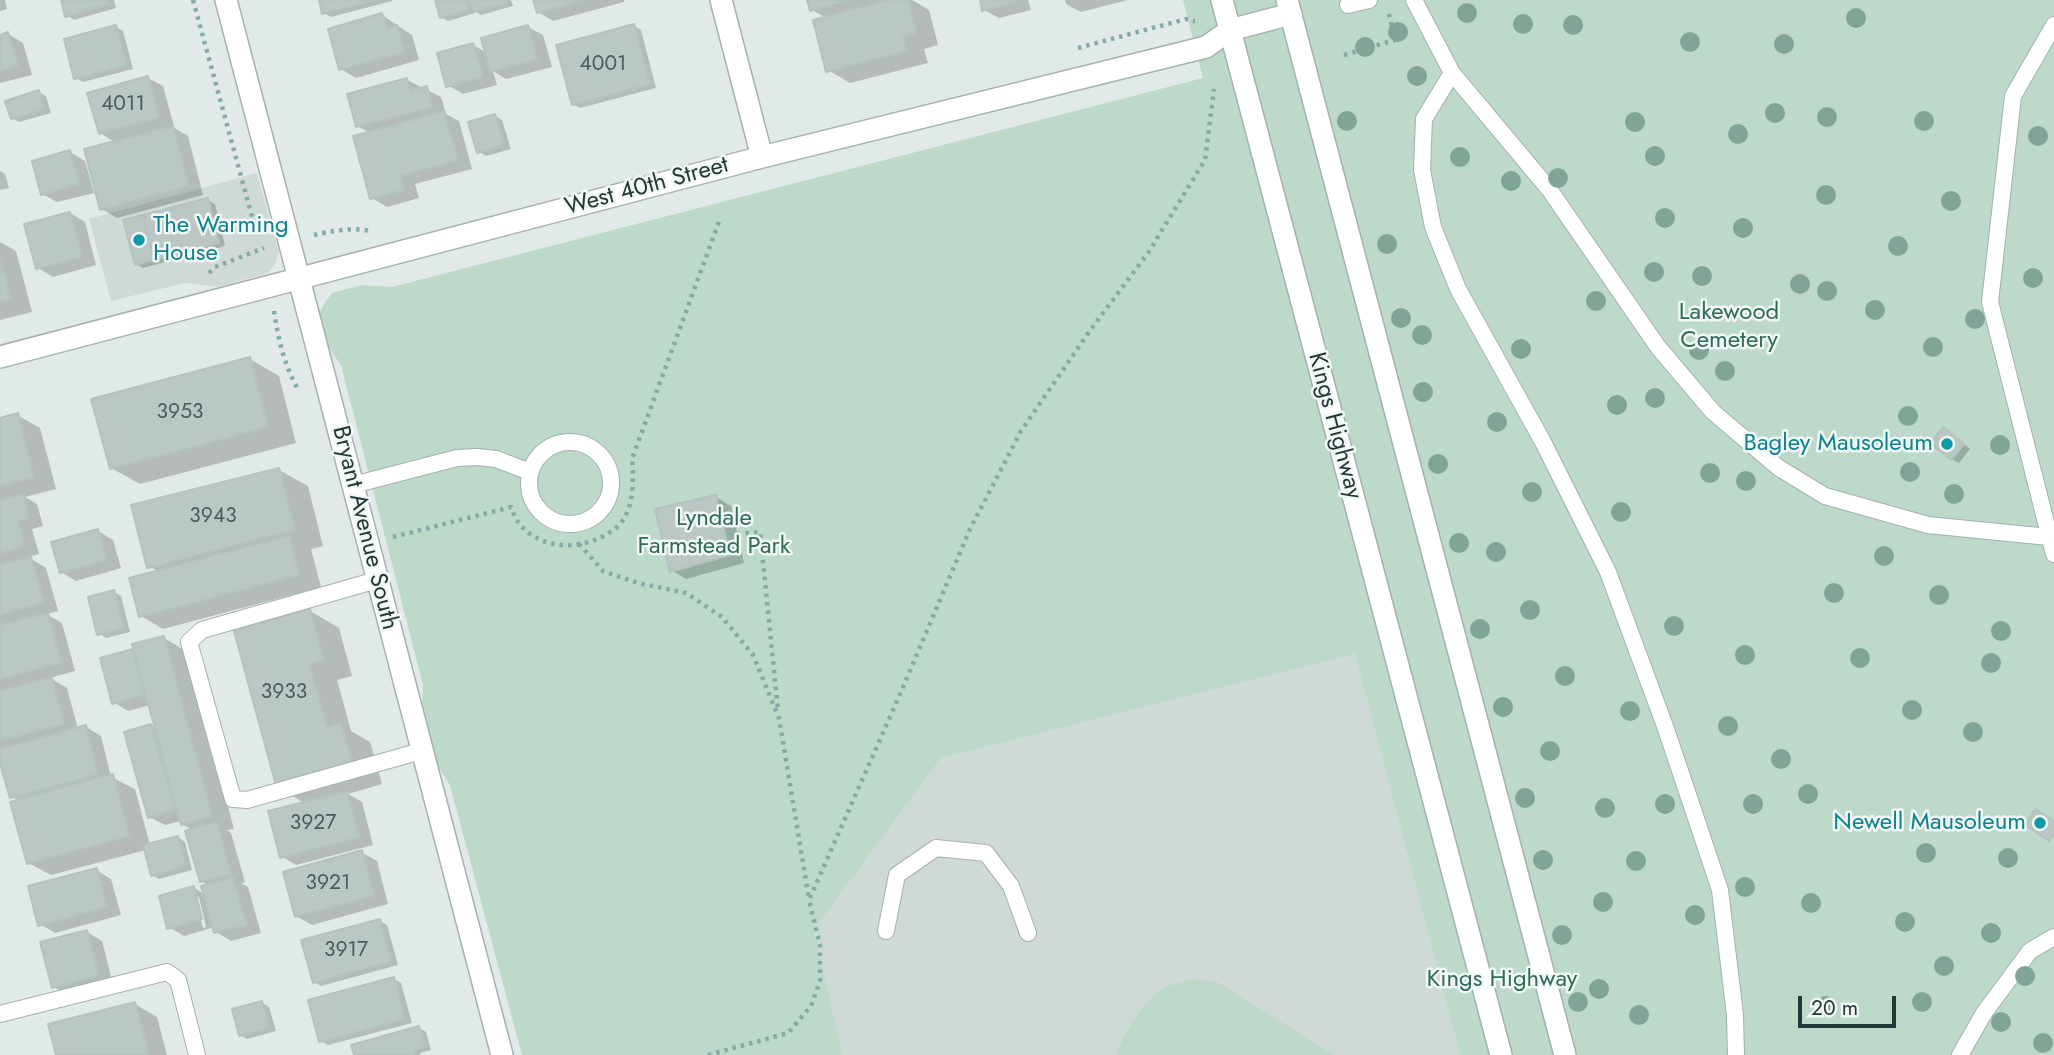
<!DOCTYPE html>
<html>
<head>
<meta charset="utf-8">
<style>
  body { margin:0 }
  #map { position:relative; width:2054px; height:1055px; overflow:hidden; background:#e1eae8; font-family:Jost,sans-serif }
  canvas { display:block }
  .scale { position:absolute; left:1798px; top:996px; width:98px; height:32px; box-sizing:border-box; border:4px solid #233937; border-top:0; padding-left:9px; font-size:21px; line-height:24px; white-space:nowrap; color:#233937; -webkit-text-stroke:5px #f1f7f5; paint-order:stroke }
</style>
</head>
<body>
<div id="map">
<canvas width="2054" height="1055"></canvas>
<div class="scale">20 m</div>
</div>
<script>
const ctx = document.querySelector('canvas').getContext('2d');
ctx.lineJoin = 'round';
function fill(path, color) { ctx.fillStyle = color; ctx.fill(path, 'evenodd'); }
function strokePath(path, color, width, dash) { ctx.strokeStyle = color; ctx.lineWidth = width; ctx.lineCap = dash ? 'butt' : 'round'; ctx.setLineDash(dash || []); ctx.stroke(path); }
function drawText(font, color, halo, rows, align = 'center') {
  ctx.font = font + ' Jost,sans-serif'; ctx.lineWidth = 5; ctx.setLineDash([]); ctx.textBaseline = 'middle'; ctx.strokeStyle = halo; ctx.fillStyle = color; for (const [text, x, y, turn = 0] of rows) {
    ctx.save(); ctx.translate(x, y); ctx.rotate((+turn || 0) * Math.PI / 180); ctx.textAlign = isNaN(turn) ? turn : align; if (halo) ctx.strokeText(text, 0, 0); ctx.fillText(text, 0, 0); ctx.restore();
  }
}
const built = new Path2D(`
  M257 173 279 252 276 262 268 273 217 287 185 283 111 301 89 219Z
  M1355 654 1460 1055H843L814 930 941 758Z`);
const green = new Path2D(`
  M1183 0H2054V1055H1460L1355 654 941 758 814 930 843 1055H522L450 785 436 763 422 704 423 685 341 365C332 352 315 330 320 313 322 305 328 299 332 293L362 285 392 287 1203 78Z
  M1193 979 1217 982 1334 1055H1117C1122 1035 1146 996 1166 987 1174 983 1185 982 1193 979Z`);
const shadow = new Path2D(`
  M0 0H5L7 9 0 11Z
  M63 0H114L116 8 74 20 67 15Z
  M320 0H392V1L331 17 324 13Z
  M437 0H511L513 6 481 15 475 11V13L448 21 441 17Z
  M535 0H624V2L553 21 538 12Z
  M809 0H912L929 10 938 45 924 49 928 63 850 83 828 70 826 18 812 10Z
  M981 0H1028L1031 10 999 18 984 10Z
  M1065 0H1128L1081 12 1066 4Z
  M382 15 412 35 419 60 356 78 341 69Z
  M634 26 641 30 656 88 580 108 573 104Z
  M116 27 123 31 133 69 83 82 76 78Z
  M528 27 543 35 552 67 506 79 493 71 497 85 463 94 448 85 473 45 486 52Z
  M8 34 23 43 32 75 0 83V36Z
  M148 78 163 86 174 126H171L188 136 203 195 117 218 102 209 116 143 100 133Z
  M407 80 441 97 446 114 459 121 472 169 415 184 419 198 387 207 372 198 370 133 357 126Z
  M38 92 46 96 51 113 19 122 12 118Z
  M495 116 502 120 511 149 486 156 479 152Z
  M70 152 85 161 94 193 57 202 42 194Z
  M0 171 5 174 9 188 0 190Z
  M207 200 215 204 225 246 143 268 136 264Z
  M70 213 85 222 96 265 53 277 38 268Z
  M0 242 16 251 32 312 0 320Z
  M250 359 279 376 296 443 140 484 111 468Z
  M17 415 40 428 56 489 25 497 37 504 43 526 32 529 39 554 28 557 46 568 58 611 46 614 62 623 75 671 50 678 67 688 78 729 86 727 101 736 111 777 135 789 150 845 178 837 185 842 192 870 159 879 152 875 146 850 51 875 28 863 20 801 11 796 0 758V419Z
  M1950 433 1970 449 1959 463 1952 459Z
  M279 470 308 486 323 546 311 549 321 587 163 629 141 616 159 572 149 566Z
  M716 497 731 506 744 563 686 579 671 570Z
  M98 531 113 540 121 568 76 581 61 572Z
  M114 592 121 596 130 632 106 638 99 633Z
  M310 611 339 628 352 676 337 680 351 731 370 742 382 784 348 794 362 802 373 845 296 865 281 856 306 804 279 788Z
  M164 638 186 651 234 829 227 830 231 833 245 882 241 883 248 887 261 933 231 941 216 932 215 927 184 936 169 927 194 888 206 895 209 886 201 881 194 831 182 824 181 821 165 825 149 817 151 726 157 729 150 705 128 711 113 702 133 651 136 653ZM195 897H199L206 927 203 928Z
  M361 852 377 861 388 904 312 925 296 916Z
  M96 870 111 879 121 915 55 933 40 924Z
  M380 921 387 925 398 965 321 986 314 982Z
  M87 932 102 941 113 984 69 996 54 987Z
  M394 979 401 983 412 1023 328 1045 321 1041Z
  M262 1003 269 1007 276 1031 247 1039 240 1035Z
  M135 1004 157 1017 167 1055H58Z
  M419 1028 426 1032 431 1050 420 1053V1055H356Z`);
const building = new Path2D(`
  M61 0H109L110 4 65 17Z
  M319 0H376L322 14Z
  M435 0H466L469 10 440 18Z
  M470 0H506L507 3 473 12Z
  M533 0H585L537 13Z
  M807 0H851L810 11Z
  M888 0H908L917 33 903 37 906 51 826 72 813 20Z
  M980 0H1016L1017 2 982 11Z
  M382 13 387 28 397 25 405 52 339 70 328 29Z
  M634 24 650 84 572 105 556 45Z
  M116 25 127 65 74 79 64 39Z
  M528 25 537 59 490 72 481 38Z
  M8 32 18 66 0 71V35Z
  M473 43 483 77 446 87 437 53Z
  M148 76 159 118 99 134 87 93Z
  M407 78 411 91 427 86 432 107 356 127 347 94Z
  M39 90 44 109 11 119 5 101Z
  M444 111 458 160 401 176 404 190 370 199 353 136Z
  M495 114 504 145 477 153 468 122Z
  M173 126 189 186 100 210 84 149Z
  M70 150 79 184 41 195 32 161Z
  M208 198 219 243 154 260 143 215Z
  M70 212 82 257 36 269 24 224Z
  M143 215 154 260 135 265 123 220Z
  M0 260 11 299 0 302Z
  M250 357 268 427 110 469 91 399Z
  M18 413 34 477 0 486V418Z
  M1943 427 1964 444 1951 460 1930 443Z
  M279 468 295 530 147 568 131 505Z
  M23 494 29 518 18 521 25 546 0 553V500Z
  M716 495 730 555 670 572 655 509Z
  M98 529 107 560 60 573 51 542Z
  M289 536 299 575 139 617 129 578Z
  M31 557 44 602 0 615V565Z
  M114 590 124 628 97 635 88 597Z
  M310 609 324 660 309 664 327 727 341 723 354 768 277 789 234 631Z
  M48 613 61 663 0 679V625Z
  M164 636 212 816 181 825 132 644Z
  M133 649 145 695 112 704 100 658Z
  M52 677 64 724 0 741V691Z
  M151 724 175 810 148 818 124 732Z
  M86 725 98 774 10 798 0 764V749Z
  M113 774 129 836 27 864 10 802Z
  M347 791 359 837 280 858 268 811Z
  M2035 809 2054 821V833L2049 841 2025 825Z
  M217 822 231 874 200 882 185 831Z
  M178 836 186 866 151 876 143 845Z
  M362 850 374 896 295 917 283 872Z
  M97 868 107 907 38 926 28 886Z
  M233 877 247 925 214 933 201 886Z
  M194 886 202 919 167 929 159 896Z
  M380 919 391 961 313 983 301 940Z
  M87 930 99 975 52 988 40 942Z
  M394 977 405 1019 319 1042 308 1000Z
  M262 1001 270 1028 239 1036 232 1009Z
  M135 1002 149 1055H56L48 1024Z
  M419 1026 425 1047 414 1050 415 1055H354L351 1045Z`);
const path = new Path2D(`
  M193 0 254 224
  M1078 48 1186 19 1195 21
  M1344 55 1395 40 1389 14
  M314 235C331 231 353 227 371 231
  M209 273 215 267 264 248
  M274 311C278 338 284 365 298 389
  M737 534 760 532 778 710
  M393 537 511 507C513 512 515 518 518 522 541 553 589 551 617 527 634 512 634 480 632 459L720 219
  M579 544 603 571 638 583 686 593 722 617 753 655 779 718 809 899
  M708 1055 788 1033 811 1006 820 981V945L809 900 901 692 970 529 1021 431 1089 332 1148 253 1205 160 1214 89`);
const service = new Path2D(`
  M1414 0 1452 73 1549 189 1658 347 1713 412 1779 468 1825 496 1928 525 2049 537
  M1348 5 1369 0
  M2054 25 2013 96 1990 302 2054 554
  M1452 73 1424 119 1422 170 1433 227 1458 289 1543 442 1608 572 1666 729 1720 890 1735 1015 1736 1055
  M529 483a41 41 0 1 1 82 0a41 41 0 1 1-82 0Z
  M353 485 457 458 478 457 496 459 530 472
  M377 580 202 630 189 642 233 799 247 800 421 751
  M886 931 897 875 936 848 986 853 1011 886 1028 933
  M0 1014 167 972 178 980 197 1055
  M1960 1055 1984 1013 2030 951 2054 937`);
const minor = new Path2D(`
  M226 0 502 1055
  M721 0 762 157
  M0 357 762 157 1206 47 1230 30 1291 14`);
const tertiary = new Path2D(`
  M1222 0 1501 1055
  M1287 0 1565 1055`);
const trees = [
  [1467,13],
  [1856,18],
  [1523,24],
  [1573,25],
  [1398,32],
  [1690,42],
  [1784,44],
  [1365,47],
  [1417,76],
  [1775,113],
  [1827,117],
  [1347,121],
  [1924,121],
  [1635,122],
  [1738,134],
  [2038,136],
  [1655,156],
  [1460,157],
  [1558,178],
  [1511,181],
  [1826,195],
  [1951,201],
  [1665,218],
  [1743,228],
  [1387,244],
  [1898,246],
  [1654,272],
  [1702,276],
  [2033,278],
  [1800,284],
  [1827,291],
  [1596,301],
  [1875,310],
  [1401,318],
  [1975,319],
  [1422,335],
  [1933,347],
  [1521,349],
  [1699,350],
  [1725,371],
  [1423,392],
  [1655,398],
  [1617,405],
  [1908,416],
  [1497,422],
  [2000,445],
  [1438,464],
  [1910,472],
  [1710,473],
  [1746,481],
  [1532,492],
  [1954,494],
  [1621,512],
  [1459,543],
  [1496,552],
  [1884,556],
  [1834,593],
  [1939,595],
  [1530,610],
  [1674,626],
  [1480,629],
  [2001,631],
  [1745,655],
  [1860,658],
  [1991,663],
  [1565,676],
  [1503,707],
  [1912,710],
  [1630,711],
  [1728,726],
  [1973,732],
  [1550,751],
  [1781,759],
  [1808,794],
  [1525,798],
  [1665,804],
  [1753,804],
  [1605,808],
  [1926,853],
  [2008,858],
  [1543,860],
  [1636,861],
  [1745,887],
  [1603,902],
  [1811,903],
  [1695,915],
  [1905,922],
  [1991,933],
  [1562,935],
  [1944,966],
  [2025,976],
  [1599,989],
  [1578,1002],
  [1922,1002],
  [1826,1006],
  [1639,1015],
  [2001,1022],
  [2043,1043]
];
const markers = [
  [139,240,7,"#0f9aa8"],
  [1947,444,7,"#0f9aa8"],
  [2040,823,7,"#0f9aa8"]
];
const numberNames = [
  ["4001",603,65],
  ["4011",123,105],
  ["3953",180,413],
  ["3943",213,517],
  ["3933",284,693],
  ["3927",313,824],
  ["3921",328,884],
  ["3917",346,951]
];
const streetNames = [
  ["West 40th Street",647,187,-15],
  ["Kings Highway",1334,426,75],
  ["Bryant Avenue South",364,528,76]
];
const cultureNames = [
  ["The Warming",153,226,"left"],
  ["House",153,254,"left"],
  ["Bagley Mausoleum",1933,444],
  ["Newell Mausoleum",2026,823]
];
const parkNames = [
  ["Lakewood",1729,313],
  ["Cemetery",1729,341],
  ["Lyndale",714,519],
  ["Farmstead Park",714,547],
  ["Kings Highway",1502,980]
];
fill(built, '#cfdad7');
fill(green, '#bcd9ca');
fill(shadow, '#0003');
fill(building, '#bac7c4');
strokePath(building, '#b4c3c0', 2);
strokePath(service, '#a4b1af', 18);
strokePath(minor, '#a4b1af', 24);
strokePath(tertiary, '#a4b1af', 24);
strokePath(path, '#84aba6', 4.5, [3.5, 5]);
strokePath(service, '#fff', 16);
strokePath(minor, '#fff', 21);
strokePath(tertiary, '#fff', 21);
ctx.fillStyle = '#80a597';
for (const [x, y] of trees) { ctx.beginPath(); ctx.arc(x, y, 10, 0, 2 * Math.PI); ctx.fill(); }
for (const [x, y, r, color] of markers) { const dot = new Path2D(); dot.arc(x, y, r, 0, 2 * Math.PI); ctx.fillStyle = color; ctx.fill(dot); strokePath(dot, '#f1f7f5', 2.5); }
drawText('21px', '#495c5a', null, numberNames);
drawText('24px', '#233937', '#f1f7f5', streetNames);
drawText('24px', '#0d838f', '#f1f7f5', cultureNames, 'right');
drawText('24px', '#316c54', '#f1f7f5', parkNames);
</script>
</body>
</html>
